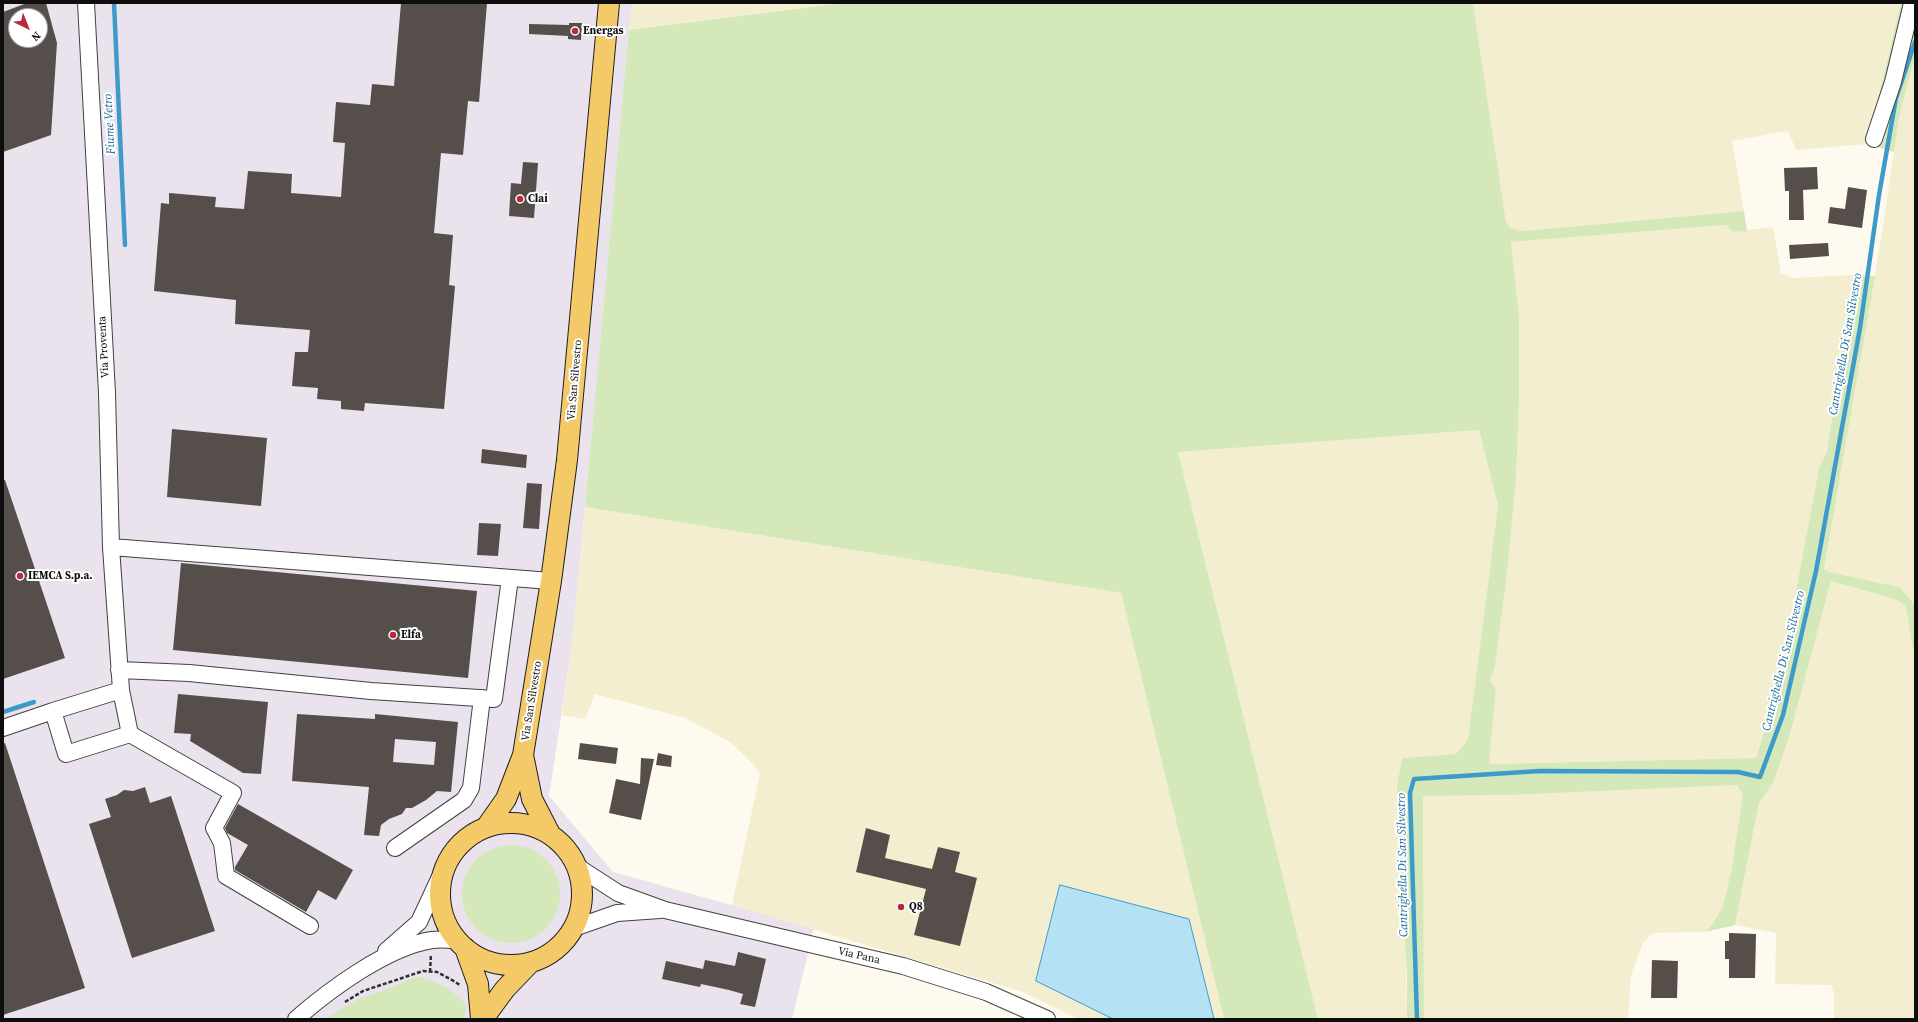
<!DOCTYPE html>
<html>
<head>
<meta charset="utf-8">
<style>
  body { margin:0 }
  #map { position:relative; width:1918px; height:1022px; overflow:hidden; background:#fefaef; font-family:"Source Serif 4",serif }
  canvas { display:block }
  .frame { position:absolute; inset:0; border:4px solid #0e0e0e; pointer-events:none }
  .north { position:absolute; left:8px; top:8px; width:40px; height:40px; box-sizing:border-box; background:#fff; border:1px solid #9f9f9f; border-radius:50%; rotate:137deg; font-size:11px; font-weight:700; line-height:16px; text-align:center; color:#0e0e0e }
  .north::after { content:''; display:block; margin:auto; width:14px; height:18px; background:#ba2a3a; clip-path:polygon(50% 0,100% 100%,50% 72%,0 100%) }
</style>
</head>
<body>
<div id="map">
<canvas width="1918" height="1022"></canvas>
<div class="frame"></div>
<div class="north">N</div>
</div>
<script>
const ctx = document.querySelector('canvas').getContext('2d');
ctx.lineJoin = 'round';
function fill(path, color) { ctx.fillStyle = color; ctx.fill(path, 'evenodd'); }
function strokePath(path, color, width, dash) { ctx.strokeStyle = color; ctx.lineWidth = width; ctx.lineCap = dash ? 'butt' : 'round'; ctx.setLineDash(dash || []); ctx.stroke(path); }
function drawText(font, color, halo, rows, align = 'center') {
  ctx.font = font + ' "Source Serif 4",serif'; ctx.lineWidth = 4; ctx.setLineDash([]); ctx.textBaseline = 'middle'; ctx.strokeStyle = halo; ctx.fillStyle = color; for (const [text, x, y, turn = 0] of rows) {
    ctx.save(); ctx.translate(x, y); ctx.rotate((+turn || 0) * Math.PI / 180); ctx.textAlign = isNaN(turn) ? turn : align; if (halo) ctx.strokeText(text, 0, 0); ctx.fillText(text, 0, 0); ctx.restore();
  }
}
const industrial = new Path2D(`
  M3 3H632L572 646 549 796 613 872 814 928 792 1019H3ZM16 16H40V40H16Z`);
const farmland = new Path2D(`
  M632 3H843L629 30Z
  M1473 3H1901L1867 144 1796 150 1788 131 1732 141 1744 211 1522 231 1510 228 1506 222Z
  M1915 56V607L1914 603 1899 587 1860 579 1829 572 1824 569 1880 245 1899 118Z
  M1726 225 1732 232 1773 227 1781 273 1794 278 1853 275 1827 451 1819 468 1778 687 1756 758 1489 764 1496 689 1490 680 1495 667 1508 565 1516 478 1519 402V317L1511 242Z
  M1479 430 1498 505 1468 739 1456 754 1403 758 1407 1019H1318L1178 452Z
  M585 507 1121 593 1224 1019H1078L1023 992 732 905 760 773 751 762 730 742 685 718 595 694 585 719 562 715 572 646Z
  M1831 581 1896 599 1905 605 1907 612 1911 641 1915 655V1019H1834V994L1831 985 1775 984 1776 933 1735 925 1759 803 1773 783 1789 738Z
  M1737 785 1743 795V806L1731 872 1723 906 1712 925 1705 932 1653 933 1643 943 1631 975 1628 1019H1424L1423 796 1512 795Z`);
const green = new Path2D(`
  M843 3H1473L1506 222 1510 228 1522 231 1744 211 1747 231 1732 232 1726 225 1511 242 1519 317V402L1516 478 1508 565 1495 667 1490 680 1496 689 1489 764 1756 758 1778 687 1819 468 1827 451 1853 275 1875 276 1824 569 1829 572 1899 587 1914 603 1915 607V655L1911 641 1907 612 1905 605 1895 599 1831 581 1789 738 1773 783 1759 803 1735 925 1705 932 1712 925 1723 906 1731 872 1743 796 1737 785 1512 795 1423 796 1424 1019H1407V975L1397 786 1402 758 1456 754 1468 739 1498 505 1479 430 1178 452 1318 1019H1224L1121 593 585 507 629 30Z
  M1901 3H1915V56L1899 118 1894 152 1867 144Z
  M462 894a49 49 0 1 1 98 0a49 49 0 1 1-98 0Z
  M416 977C436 979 454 990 467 1006L464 1019H325L360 998 382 991Z`);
const water = new Path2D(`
  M1060 885 1189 919 1214 1019H1113L1036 981Z`);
const stream = new Path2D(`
  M114 3 125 245
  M3 712 34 702
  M1417 1019 1410 793 1414 779 1540 771 1738 772 1760 777 1783 715 1816 571 1860 328 1879 195 1896 98 1915 42`);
const building = new Path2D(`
  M27 3H46L57 43 51 135 3 152V12ZM16 16H40V40H16Z
  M401 3H487L479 102 468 101 463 155 441 153 434 233 453 235 449 285 455 286 444 409 365 403 364 411 341 409V401L317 399 318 388 292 386 295 352H308L310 330 235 324 236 300 154 291 161 203 169 204V193L216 197 215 207 244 209 248 171 292 174 291 193 341 197 345 143 333 142 336 102 370 105 372 84 394 86Z
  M569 23H582L581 40 568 39V36L529 34V24L569 25Z
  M523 162 538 163 534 218 509 216 511 183 521 184Z
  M1817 167 1818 189 1803 190 1804 220H1789V191H1785L1784 168Z
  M1848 187 1867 190 1862 228 1828 223 1830 207 1845 209Z
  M1828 243 1829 256 1790 259 1789 245Z
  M172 429 267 438 261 506 167 497Z
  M482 449 527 455 526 468 481 463Z
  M3 480H5L65 658 3 679Z
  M527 483 542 484 539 529 523 528Z
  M479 523 501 524 498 556 477 555Z
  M181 563 477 591 468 678 173 650Z
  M178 694 268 702 261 774 243 773 190 741 191 734 174 733Z
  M297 714 375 719V714L458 722 451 792 437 791 426 800 412 808H406L402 814 389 819 381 825 379 836 364 835 369 787 292 781ZM395 739 436 742 434 765 393 762Z
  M5 743 85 988 3 1015V744Z
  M580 743 618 748 616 764 578 759Z
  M658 753 672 756 671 767 656 765Z
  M641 758 654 759 641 820 609 813 616 779 640 784Z
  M145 787 150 803 171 796 215 931 132 958 89 824 111 817 105 799 117 795 124 790 133 791Z
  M238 804 353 870 336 900 318 890 306 912 235 870V867L248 845 227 833 225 828Z
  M866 828 890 835 885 858 932 869 938 847 960 852 955 872 977 878 960 946 914 935 926 889 856 872Z
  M1729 933 1756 934 1755 978H1729V959H1725V941H1729Z
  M738 952 766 959 755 1007 740 1004 743 994 729 990 701 984 700 987 662 979 666 961 703 969 705 960 735 966Z
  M1652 960 1678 961 1677 998H1651Z`);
const path = new Path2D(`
  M445 851 463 830 470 824
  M430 972 431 954
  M345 1002 363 991 423 971 437 972 452 980 460 985`);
const minor = new Path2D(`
  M86 3 107 393 111 547 121 690 130 734 66 754 53 711 121 690
  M1874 139 1893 82 1912 3
  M111 547 551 581
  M119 670 189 673 371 691 494 699 510 578
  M3 728 53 711
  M130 734 233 793 214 828 222 843 226 876 310 926
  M395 848 464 800 471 788 482 698
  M578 867 618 893 665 910 903 966 986 992 1047 1019
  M574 928 617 913 660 910
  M386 951 419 922 445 866
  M296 1019C329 990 387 947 432 940 440 939 448 940 456 940`);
const major = new Path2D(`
  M523 755 532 799 549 832
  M440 894a71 71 0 1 1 142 0a71 71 0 1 1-142 0Z
  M487 826 506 799 523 755 551 581 567 460 609 3
  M465 948 478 984 481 1019
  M483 1019 505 989 530 963`);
const markers = [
  [575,31,4,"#ba2a3a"],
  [520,199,4,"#ba2a3a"],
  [20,576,4,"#ba2a3a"],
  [393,635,4,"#ba2a3a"],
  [901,907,4,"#ba2a3a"]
];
const poiNames = [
  ["Energas",583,31],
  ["Clai",528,199],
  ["IEMCA S.p.a.",28,576],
  ["Elfa",401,635],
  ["Q8",909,907]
];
const streetNames = [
  ["Via Proventa",104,347,-93],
  ["Via San Silvestro",575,380,-85],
  ["Via San Silvestro",532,701,-81],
  ["Via Pana",859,956,13]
];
const waterNames = [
  ["Fiume Vetro",110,124,-93],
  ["Cantrighella Di San Silvestro",1846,344,-80],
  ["Cantrighella Di San Silvestro",1784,661,-76],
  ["Cantrighella Di San Silvestro",1403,865,-91]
];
fill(industrial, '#eae2ec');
fill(farmland, '#f4eed0');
fill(green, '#d5e8ba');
fill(water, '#b5e1f4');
strokePath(water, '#3e9bc9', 1);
strokePath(stream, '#3e9bc9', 4.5);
fill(building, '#564e4a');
strokePath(minor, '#414141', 18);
strokePath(major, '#1f1f1f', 22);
strokePath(path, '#303030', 2.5, [4, 2]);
strokePath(minor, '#fff', 16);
strokePath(major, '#f4ca69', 20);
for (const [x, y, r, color] of markers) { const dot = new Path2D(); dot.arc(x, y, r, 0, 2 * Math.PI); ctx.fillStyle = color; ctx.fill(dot); strokePath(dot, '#fff', 1.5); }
drawText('bold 11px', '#0e0e0e', '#fff', poiNames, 'left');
drawText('11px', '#0e0e0e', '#fff', streetNames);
drawText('italic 12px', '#1a6c9c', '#fff', waterNames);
</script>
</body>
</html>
